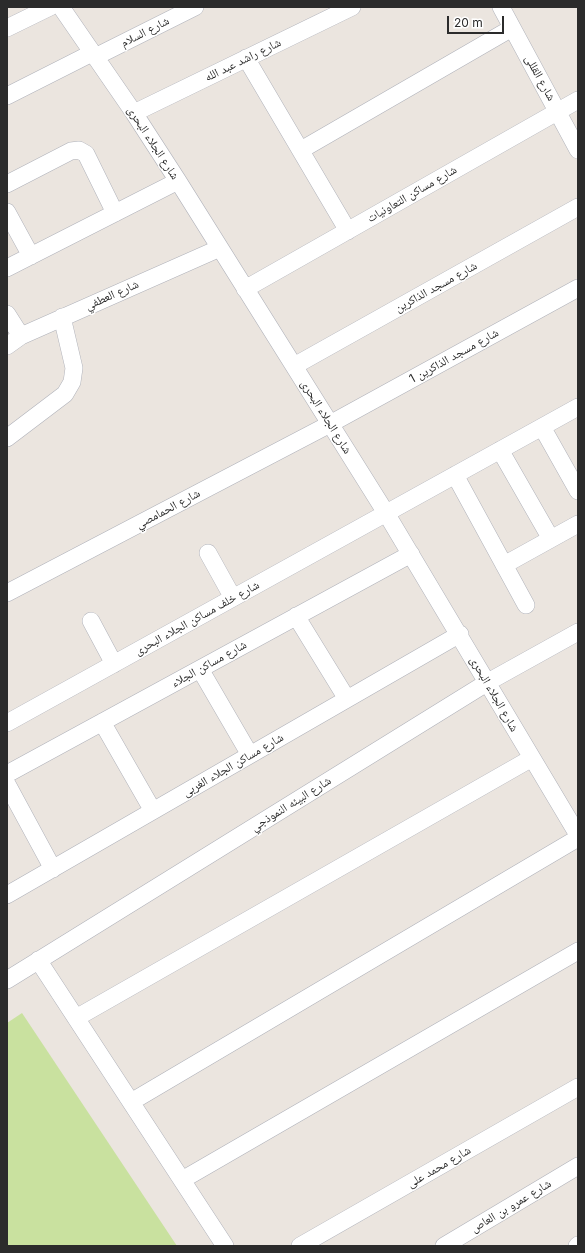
<!DOCTYPE html>
<html>
<head>
<meta charset="utf-8">
<style>
  body { margin:0 }
  #map { position:relative; width:585px; height:1253px; overflow:hidden; background:#ebe5df; font-family:Inter,sans-serif }
  canvas { display:block }
  .frame { position:absolute; inset:0; border:8px solid #2b2b2b; pointer-events:none }
  .scale { position:absolute; left:447px; top:16px; width:57px; height:18px; box-sizing:border-box; border:2px solid #2b2b2b; border-top:0; padding-left:5px; font-size:12px; line-height:14px; white-space:nowrap; color:#2b2b2b; -webkit-text-stroke:3px #fff; paint-order:stroke }
</style>
</head>
<body>
<div id="map">
<canvas width="585" height="1253"></canvas>
<div class="frame"></div>
<div class="scale">20 m</div>
</div>
<script>
const ctx = document.querySelector('canvas').getContext('2d');
ctx.lineJoin = 'round';
function fill(path, color) { ctx.fillStyle = color; ctx.fill(path, 'evenodd'); }
function strokePath(path, color, width, dash) { ctx.strokeStyle = color; ctx.lineWidth = width; ctx.lineCap = dash ? 'butt' : 'round'; ctx.setLineDash(dash || []); ctx.stroke(path); }
function drawText(font, color, halo, rows, align = 'center') {
  ctx.font = font + ' Inter,"Noto Naskh Arabic",sans-serif'; ctx.lineWidth = 3; ctx.setLineDash([]); ctx.textBaseline = 'middle'; ctx.strokeStyle = halo; ctx.fillStyle = color; for (const [text, x, y, turn = 0] of rows) {
    ctx.save(); ctx.translate(x, y); ctx.rotate((+turn || 0) * Math.PI / 180); ctx.textAlign = isNaN(turn) ? turn : align; if (halo) ctx.strokeText(text, 0, 0); ctx.fillText(text, 0, 0); ctx.restore();
  }
}
const pitch = new Path2D(`
  M22 1013 177 1246H7V1023Z`);
const minor = new Path2D(`
  M61 7 134 113 178 181 386 513 578 835
  M501 7 578 150
  M7 28 50 7
  M95 57 195 7
  M246 58 348 231
  M7 96 92 53
  M134 113 352 7
  M301 150 512 28
  M7 184 71 151 79 150 86 154 115 213
  M7 212 31 256
  M7 268 178 181
  M245 289 578 100
  M7 314 21 336
  M7 346 21 336 220 248
  M294 366 578 207
  M542 427 578 491
  M7 438 65 394 72 382 74 368 62 317
  M500 450 551 539
  M455 475 526 605
  M208 553 233 598
  M504 565 578 524
  M7 593 330 424 578 288
  M296 616 347 699
  M91 621 114 664
  M200 669 250 755
  M102 722 153 811
  M7 723 578 407
  M7 774 411 554
  M7 784 53 869
  M7 895 460 634
  M38 960 225 1246
  M7 980 488 682 578 632
  M76 1018 532 758
  M131 1102 578 838
  M182 1180 578 951
  M300 1246 578 1087
  M444 1246 578 1166
  M577 1246 578 1245`);
const streetNames = [
  ["شارع السلام",145,32,-27],
  ["شارع راشد عبد الله",243,60,-26],
  ["شارع القللى",540,78,61],
  ["شارع الجلاء البحرى",153,143,57],
  ["شارع مساكن التعاونيات",412,194,-30],
  ["شارع مسجد الذاكرين",436,287,-29],
  ["شارع العطفي",112,295,-24],
  ["شارع مسجد الذاكرين 1",454,356,-29],
  ["شارع الجلاء البحرى",326,417,58],
  ["شارع الحمامصي",168,509,-28],
  ["شارع خلف مساكن الجلاء البحرى",197,618,-29],
  ["شارع مساكن الجلاء",209,664,-29],
  ["شارع الجلاء البحرى",494,694,60],
  ["شارع مساكن الجلاء الغربى",233,765,-30],
  ["شارع البيئه النموذجي",291,804,-32],
  ["شارع محمد على",439,1167,-30],
  ["شارع عمرو بن العاص",511,1206,-31]
];
fill(pitch, '#c9e19f');
strokePath(minor, '#afb1b9', 18);
strokePath(minor, '#fff', 17);
drawText('12px', '#2b2b2b', '#fff', streetNames);
</script>
</body>
</html>
